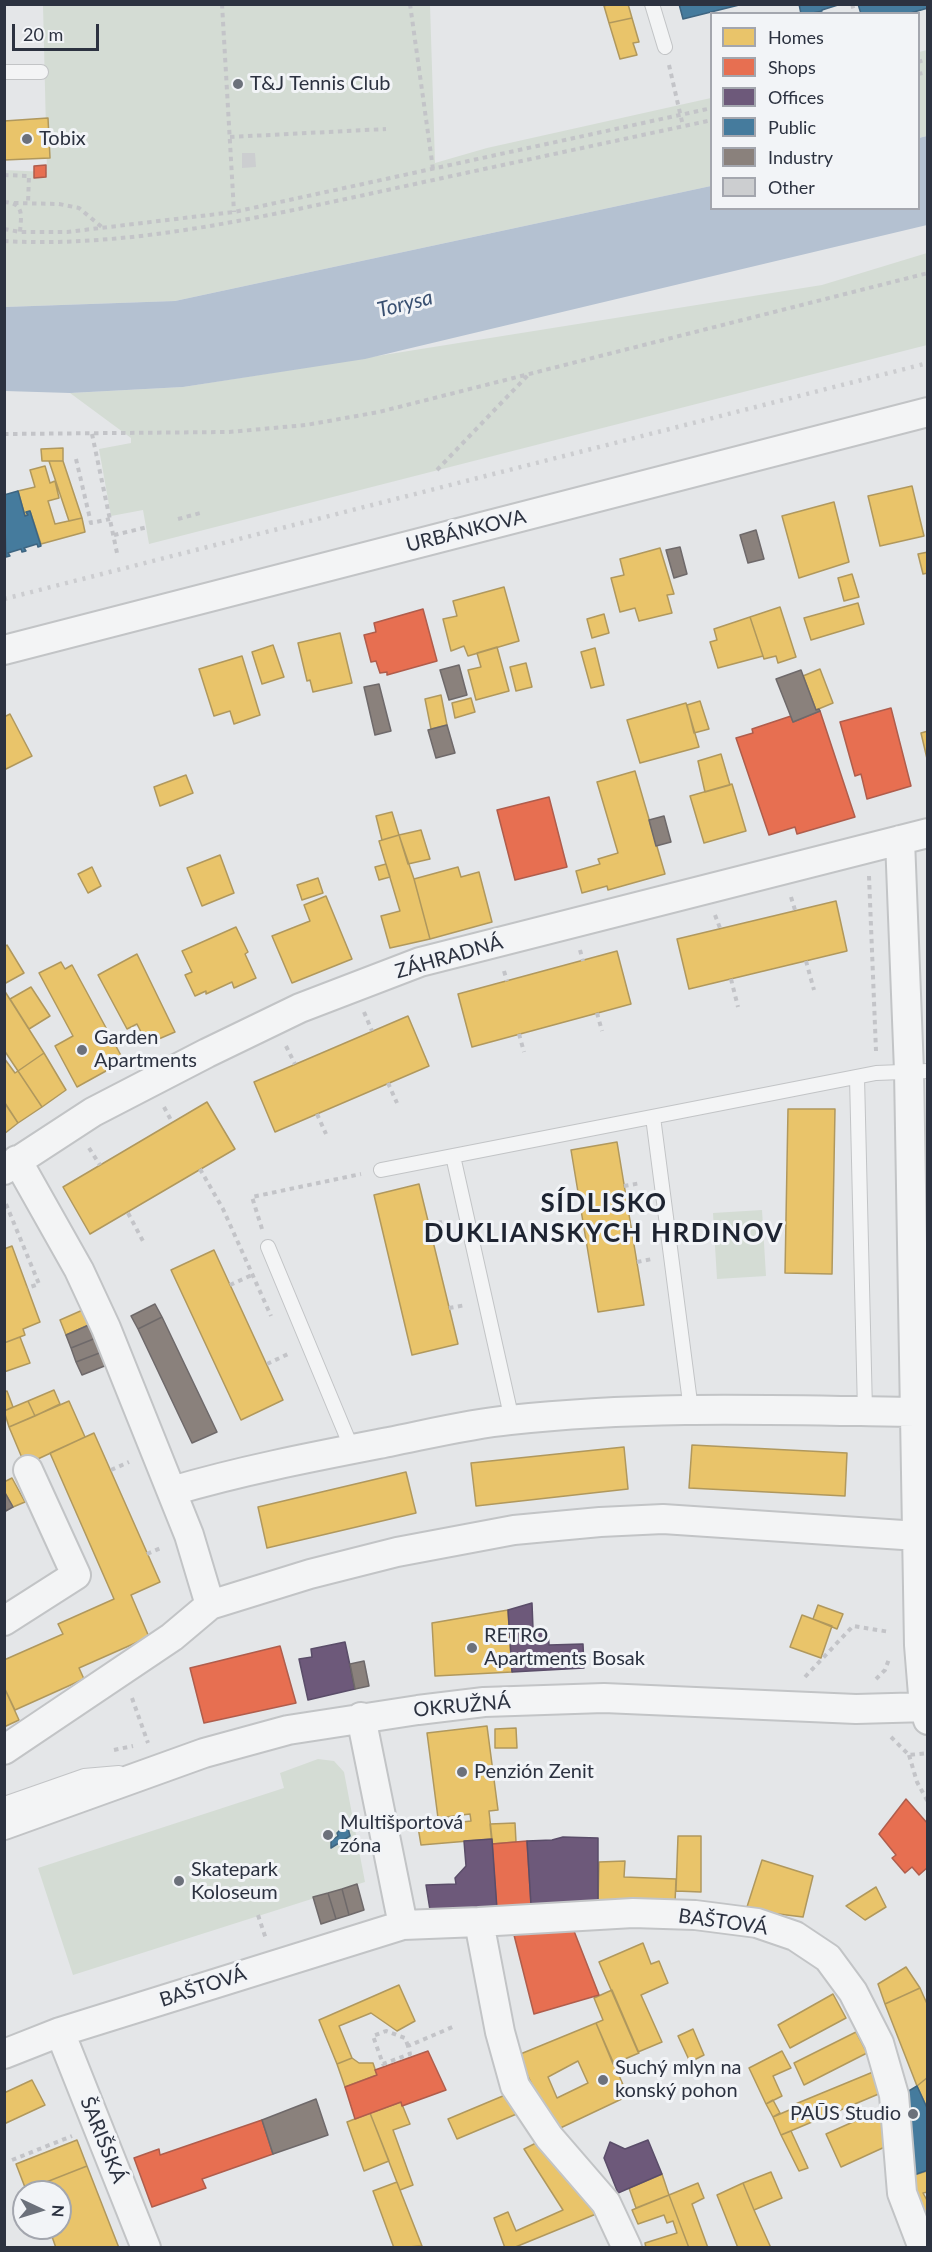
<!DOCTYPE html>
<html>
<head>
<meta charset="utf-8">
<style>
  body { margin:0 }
  #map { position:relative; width:932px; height:2252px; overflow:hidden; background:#e4e6e8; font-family:Lato,sans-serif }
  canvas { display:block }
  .frame { position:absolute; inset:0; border:6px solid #2c3240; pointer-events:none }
  .legend { position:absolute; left:710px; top:12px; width:210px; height:198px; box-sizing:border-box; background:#f2f4f7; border:2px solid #a3a6ae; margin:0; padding:8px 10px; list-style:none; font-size:18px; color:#2c3240 }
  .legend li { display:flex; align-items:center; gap:12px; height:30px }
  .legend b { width:30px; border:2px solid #a3a6ae }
  .north { position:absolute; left:12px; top:2180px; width:60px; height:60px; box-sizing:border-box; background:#f2f4f7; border:2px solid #a3a6ae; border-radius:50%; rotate:94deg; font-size:16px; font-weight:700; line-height:24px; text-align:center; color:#2c3240 }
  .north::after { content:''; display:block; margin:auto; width:21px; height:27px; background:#6c717b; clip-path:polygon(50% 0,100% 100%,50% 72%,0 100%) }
  .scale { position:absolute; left:12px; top:24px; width:87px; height:27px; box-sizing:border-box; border:3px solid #2c3240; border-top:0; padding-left:8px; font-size:18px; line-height:21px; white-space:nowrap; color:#2c3240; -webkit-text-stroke:4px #f2f4f7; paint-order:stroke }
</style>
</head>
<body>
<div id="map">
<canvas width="932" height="2252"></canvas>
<div class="frame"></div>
<ul class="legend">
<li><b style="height:16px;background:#e9c46a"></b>Homes</li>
<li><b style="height:16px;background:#e76f51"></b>Shops</li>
<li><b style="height:16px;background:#6d597a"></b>Offices</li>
<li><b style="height:16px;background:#457b9d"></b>Public</li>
<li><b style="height:16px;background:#8a817c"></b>Industry</li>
<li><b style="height:16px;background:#ccced0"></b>Other</li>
</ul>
<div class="north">N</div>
<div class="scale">20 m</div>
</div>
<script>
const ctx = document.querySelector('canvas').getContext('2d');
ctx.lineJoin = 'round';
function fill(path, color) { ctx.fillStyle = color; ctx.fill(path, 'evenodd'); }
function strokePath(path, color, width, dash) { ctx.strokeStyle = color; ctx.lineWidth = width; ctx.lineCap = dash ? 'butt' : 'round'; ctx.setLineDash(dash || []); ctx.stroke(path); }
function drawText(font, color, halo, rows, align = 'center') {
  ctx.font = font + ' Lato,sans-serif'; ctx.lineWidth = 6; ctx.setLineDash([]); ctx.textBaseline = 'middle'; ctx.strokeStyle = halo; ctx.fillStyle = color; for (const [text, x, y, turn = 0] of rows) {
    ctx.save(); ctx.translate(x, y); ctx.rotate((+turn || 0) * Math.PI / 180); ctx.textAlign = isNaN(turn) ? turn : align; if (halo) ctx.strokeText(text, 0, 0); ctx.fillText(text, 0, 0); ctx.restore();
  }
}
const green = new Path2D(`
  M43 5H430L435 163 487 148 711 98V186L175 301 5 307 4 170 47 172Z
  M927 50V136L919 138V52Z
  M927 253V345L149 544 143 510 111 516 99 449 131 443V438L70 393 183 387 822 285Z
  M762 1210 766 1276 717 1279 713 1213Z
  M318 1759 334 1761 344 1772 365 1882 73 1975 38 1868 284 1788 280 1773Z`);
const water = new Path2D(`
  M927 136V225L365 359 183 387 70 393 5 391V307L175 301 711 186 712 208H918L919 138Z`);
const homes = new Path2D(`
  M610 4H628L632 18 609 23 604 6Z
  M632 18 639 42 633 43 637 55 620 59 609 23Z
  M48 118 50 158 4 160V121Z
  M63 448V461H42L41 449Z
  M49 461H63L82 518 69 521Z
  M45 466 50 483 55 481 59 498 48 501 55 524 82 518 85 532 41 544 30 511 26 512 28 515 25 516 18 491 35 487 30 470Z
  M912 486 924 536 880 546 868 496Z
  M834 502 849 562 799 578 782 516Z
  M660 548 674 594 667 595 672 613 639 621 635 608 620 612 611 578 624 575 620 559Z
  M928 552V573L923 574 918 554Z
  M852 574 859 597 844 601 838 578Z
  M504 587 519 641 468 656 464 646 451 651 443 619 457 616 453 601Z
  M858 603 864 624 811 640 804 618Z
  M780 607 796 657 778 663 776 656 764 659 750 617Z
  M604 614 609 633 592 638 587 619Z
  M750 617 763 656 718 668 710 642 717 640 714 629Z
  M340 633 352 683 313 692 310 680 307 681 298 643Z
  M273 645 284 677 262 684 252 652Z
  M497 647 509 691 476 700 468 670 481 667 477 653Z
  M595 648 604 685 591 688 581 652Z
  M242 656 260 715 234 724 230 711 214 716 199 669Z
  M526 663 532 687 516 691 510 667Z
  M820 669 833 703 816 710 803 676Z
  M441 695 447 725 431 729 425 699Z
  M471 698 475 712 455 718 452 703Z
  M700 701 709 729 694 733 687 705Z
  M686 703 699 747 640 763 627 720Z
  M10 714 32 756 4 770V717Z
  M928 731V763L921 733Z
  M721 754 730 785 705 792 698 761Z
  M635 771 665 874 608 890 607 886 582 893 576 871 600 864 598 859 618 853 597 782Z
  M186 775 193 793 160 806 154 787Z
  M732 784 746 831 704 843 690 796Z
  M392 812 399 835 382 840 376 816Z
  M421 830 430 859 408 864 399 835Z
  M399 835 414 879 430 939 390 948 381 916 400 911 379 841Z
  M220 855 234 893 202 906 187 868Z
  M386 864 390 877 379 880 375 867Z
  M92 867 101 886 88 893 78 874Z
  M458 867 461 877 479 872 492 922 430 939 414 879Z
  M318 878 323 893 302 900 297 885Z
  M326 896 352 959 292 983 272 936 310 921 304 905Z
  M836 901 847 951 689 989 677 939Z
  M236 927 248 952 245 954 256 978 234 988 232 982 206 994V991L195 996 185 975 192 972 182 951Z
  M7 945 24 973 4 984V947Z
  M617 951 631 1004 472 1047 458 994Z
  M137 954 175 1032 147 1044 137 1024 127 1029 98 975Z
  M61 962 65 969 72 965 124 1061 77 1087 55 1046 73 1036 39 973Z
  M31 987 50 1016 29 1029 10 999Z
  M4 990 44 1053 18 1071 4 1050Z
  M408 1016 429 1066 275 1132 254 1082Z
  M44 1053 66 1090 42 1107 18 1071Z
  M4 1058 15 1073 18 1071 42 1107 18 1123 4 1102Z
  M207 1102 235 1149 90 1234 63 1187Z
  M5 1103 18 1123 4 1134V1103Z
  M788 1109H835L832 1274 785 1273Z
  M617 1142 644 1305 598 1312 571 1150Z
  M419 1184 458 1344 412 1355 374 1195Z
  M12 1246 40 1322 23 1329 25 1335 4 1343V1249Z
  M214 1250 283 1400 241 1420 171 1270Z
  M85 1309 91 1324 66 1335 60 1320Z
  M20 1337 30 1363 4 1372V1343Z
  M54 1390 60 1404 35 1416 28 1401Z
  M7 1391 13 1407 4 1411V1392Z
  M28 1401 35 1416 9 1427 4 1411Z
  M69 1401 85 1437 25 1465 9 1427Z
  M94 1433 160 1582 131 1595 149 1637 79 1668 84 1679 15 1710 4 1687V1660L63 1634 58 1624 114 1599 50 1453Z
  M692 1445 847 1453 845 1496 689 1488Z
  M624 1447 628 1489 476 1506 471 1463Z
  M406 1472 416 1513 267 1548 258 1507Z
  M12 1478 25 1502 13 1507 4 1491V1482Z
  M818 1605 843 1614 837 1629 813 1619Z
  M508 1610 512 1672 435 1676 432 1623Z
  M802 1615 832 1626 821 1658 790 1647Z
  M4 1687 19 1720 4 1727Z
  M487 1726 498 1810 489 1811 492 1839 421 1845 418 1827 471 1821 470 1814 438 1818 427 1733Z
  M516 1728 517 1748H495V1729Z
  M515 1823 516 1842 492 1844 490 1824Z
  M678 1836H701V1892L676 1891Z
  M762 1860 813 1876 803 1917 746 1910Z
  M625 1861 624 1877 676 1879 675 1903 598 1902 599 1862Z
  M876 1887 886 1907 865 1920 846 1906Z
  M643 1943 651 1964 659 1961 668 1983 641 1995 662 2042 638 2052 599 1962Z
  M906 1967 920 1988 885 2004 878 1984Z
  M399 1985 415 2021 397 2031 371 2013 339 2026 352 2058 337 2064 319 2020Z
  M920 1988 928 2006V2077L917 2086 885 2004Z
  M612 1990 639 2053 613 2064 596 2023 603 2020 594 1998Z
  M833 1994 846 2018 790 2048 778 2025Z
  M596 2023 628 2096 554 2131 518 2055ZM578 2061 588 2083 557 2098 548 2077Z
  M693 2029 704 2055 690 2062 678 2036Z
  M856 2032 867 2053 804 2085 794 2063Z
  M782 2051 791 2068 773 2076 782 2096 766 2104 749 2068Z
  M352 2058 359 2063H373L377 2075 345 2087 337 2064Z
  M873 2072 881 2093 781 2135 773 2117 794 2108 793 2105Z
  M928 2077V2110L917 2086Z
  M32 2080 45 2105 4 2124V2093Z
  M510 2093 519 2113 457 2139 448 2119Z
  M773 2100 780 2113 773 2117 766 2104Z
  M401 2102 410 2124 393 2130 413 2185 400 2190 370 2113Z
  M882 2109 887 2146 841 2167 826 2134Z
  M370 2113 389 2161 364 2171 347 2122Z
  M791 2131 808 2168 799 2171 781 2135Z
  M77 2140 87 2166 26 2190 16 2164Z
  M542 2140 601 2212 513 2248H505L494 2218 508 2212 516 2231 563 2210 524 2149Z
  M87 2166 119 2248H56L49 2228H60V2192H27L26 2190Z
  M927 2171 928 2192 923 2193 928 2202V2217L922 2220 908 2177Z
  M771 2172 782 2198 754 2210 743 2183Z
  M662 2174 669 2195 636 2208 629 2188Z
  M397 2182 400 2190 422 2246 394 2248 373 2191Z
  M698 2183 704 2198 692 2204 708 2248H689L669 2195Z
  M743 2183 754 2210 771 2248H738L717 2195Z
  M669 2195 689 2248H646L645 2243 677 2233 673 2221 667 2223 664 2215 638 2224 632 2210Z`);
const shops = new Path2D(`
  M46 165V177L34 178V166Z
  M423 609 437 661 387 675V672L380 673 376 661 371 662 364 635 376 632 374 623Z
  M891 708 911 786 867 799 861 774 855 776 840 722Z
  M820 711 855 817 797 834 795 827 769 835 736 738 753 733 752 729 791 716 793 722Z
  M549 797 567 867 515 880 497 810Z
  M280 1646 296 1703 204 1723 190 1668Z
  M906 1799 928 1824V1867L919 1875 912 1867 905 1873 892 1858 896 1855 879 1834Z
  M527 1841 531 1905 497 1912 492 1844Z
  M574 1931 599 1995 534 2014 514 1935Z
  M428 2051 446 2090 402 2106 401 2102 355 2119 345 2087 377 2075 375 2070Z
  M262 2120 273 2154 202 2179 206 2188 152 2207 134 2158 159 2149 160 2155Z`);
const offices = new Path2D(`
  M532 1603 533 1629 548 1630 549 1645 583 1644 584 1668 512 1672 508 1610Z
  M345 1642 355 1689 308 1700 299 1659 312 1657 311 1649Z
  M563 1837 598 1838V1902L531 1905 527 1841 552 1840Z
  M492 1839 497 1909 430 1910 426 1885 456 1884 455 1878 466 1866 464 1841Z
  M648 2140 662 2174 618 2193 604 2158 610 2142 625 2149Z`);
const public = new Path2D(`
  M679 4H743L683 19Z
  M799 4H841L822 10V11L808 14H801Z
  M858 4H928V8L907 14H861Z
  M18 491 25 516 28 515 26 512 30 511 41 546 38 547 37 544 24 548 26 551 22 552 21 549 8 553 10 556 6 557 4 495Z
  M346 1820 350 1836 331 1848V1841L338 1836 337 1833 340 1830V1824Z
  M917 2086 928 2110V2170L908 2177 902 2095Z`);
const industry = new Path2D(`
  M756 530 764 559 748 563 740 535Z
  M680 547 687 574 674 578 666 550Z
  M459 665 467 695 449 700 440 670Z
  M801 670 816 710 819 709 820 711 793 722 776 679Z
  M379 684 391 731 375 735 364 687Z
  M447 725 455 753 436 758 428 730Z
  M664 816 671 842 656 846 649 820Z
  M155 1304 162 1317 138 1329 131 1316Z
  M162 1317 217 1432 192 1443 138 1329Z
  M91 1324 96 1338 71 1348 66 1335Z
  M96 1338 102 1352 76 1362 71 1348Z
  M102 1352 107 1365 82 1375 76 1362Z
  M4 1491 13 1507 4 1512Z
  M364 1661 369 1686 355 1689 350 1664Z
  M357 1884 364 1910 349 1915 342 1889Z
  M342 1889 349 1915 336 1919 328 1893Z
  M328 1893 336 1919 321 1924 313 1897Z
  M316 2099 328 2135 273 2154 262 2120Z`);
const building = new Path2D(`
  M242 153H255L256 167 242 168Z`);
const path = new Path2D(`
  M222 4 234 212
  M410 4 433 169
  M852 4 855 14
  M918 62 928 59
  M669 65 683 126
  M918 74 928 72
  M230 137 386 129
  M4 175 29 176 28 203
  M4 202C25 203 21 216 20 232
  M14 203 59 204 79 208 103 228
  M4 229 20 232H67L234 212 712 108
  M4 241C126 248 251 219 369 194 483 169 597 145 712 120
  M4 434 229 432 306 425 379 412 928 273
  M92 434 117 553
  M76 459 91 523 110 519
  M437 470 528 375
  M178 519 204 512
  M114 535 148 527
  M869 876 876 1051
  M791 897 795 910
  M715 915 720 928
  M580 950 583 961
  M806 961 814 990
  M504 971 507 981
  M731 979 738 1007
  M364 1012 372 1031
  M597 1013 602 1031
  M519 1034 524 1052
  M286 1046 295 1064
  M388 1083 397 1103
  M164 1107 172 1122
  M317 1114 326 1134
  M89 1148 100 1165
  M200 1169 223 1209 271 1316
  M624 1186 641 1183
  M6 1204 39 1284 27 1288
  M128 1213 144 1243
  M429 1225 446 1221
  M262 1229 252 1197 361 1174
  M637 1262 652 1259
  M230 1285 252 1275
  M449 1308 466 1305
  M267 1364 288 1354
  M111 1470 129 1462
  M147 1554 163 1547
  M805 1677 853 1626 890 1632
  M876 1679 885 1670 889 1659
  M132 1698 148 1743
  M891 1737 909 1755 928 1753
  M114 1750 133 1746
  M909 1755 917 1782 928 1802
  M258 1915 266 1939
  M408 2046 405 2038 386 2031 373 2036 383 2064 410 2054 408 2046 455 2026
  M12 2160 72 2136`);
const service = new Path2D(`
  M652 4 665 47
  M4 72H41
  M857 1077 865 1411
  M653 1117 691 1410
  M453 1156 512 1420
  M381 1170 876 1073 928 1071
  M268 1247 352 1449
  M4 1804 84 1776 119 1773`);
const minor = new Path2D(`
  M4 650 928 412
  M900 840 909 1071 919 1645 924 1707 928 1720
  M17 1160 79 1270 106 1328 189 1535 210 1605
  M4 1170 93 1112 207 1053 300 1008 420 962 928 833
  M172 1491C243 1470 317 1456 389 1442 429 1434 469 1424 510 1420 644 1405 779 1410 914 1412
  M4 1621 76 1575 28 1470
  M361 1717 403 1925
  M4 1750 172 1637 210 1605 310 1574 397 1552 514 1530 600 1522 663 1519 918 1536
  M4 1825 204 1753 288 1730 418 1710 484 1702 604 1698 856 1709 928 1707
  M479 1922 633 1913 695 1915 757 1923 795 1936 828 1958 853 1992 879 2043 894 2095 902 2193 923 2248
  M60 2032 146 2248
  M4 2054 60 2032 403 1925 479 1922 500 2032 515 2086 549 2137 606 2203 627 2248`);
const rail = new Path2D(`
  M4 599 928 363`);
const markers = [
  [238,84,6,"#6c717b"],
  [27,139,6,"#6c717b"],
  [82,1050,6,"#6c717b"],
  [472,1648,6,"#6c717b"],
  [462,1772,6,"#6c717b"],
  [328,1835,6,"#6c717b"],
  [179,1881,6,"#6c717b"],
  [603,2080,6,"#6c717b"],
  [913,2114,6,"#6c717b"]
];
const poiNames = [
  ["T&J Tennis Club",250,84],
  ["Tobix",39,139],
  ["Garden",94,1038],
  ["Apartments",94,1061],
  ["RETRO",484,1636],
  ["Apartments Bosak",484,1659],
  ["Penzión Zenit",474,1772],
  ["Multišportová",340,1823],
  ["zóna",340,1846],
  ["Skatepark",191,1870],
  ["Koloseum",191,1893],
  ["Suchý mlyn na",615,2068],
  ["konský pohon",615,2091],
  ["PAŪS Studio",901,2114,"right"]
];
const streetNames = [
  ["URBÁNKOVA",466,531,-14],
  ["ZÁHRADNÁ",449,957,-16],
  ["OKRUŽNÁ",462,1706,-5],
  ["BAŠTOVÁ",723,1922,8],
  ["BAŠTOVÁ",203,1987,-18],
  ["ŠARIŠSKÁ",103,2140,68]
];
const waterNames = [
  ["Torysa",405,304,-14]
];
const districtNames = [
  ["SÍDLISKO",604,1204],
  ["DUKLIANSKYCH HRDINOV",604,1234]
];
fill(green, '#d4dcd4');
fill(water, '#b4c1d1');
fill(homes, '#e9c46a');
strokePath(homes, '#b0985d', 1.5);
fill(shops, '#e76f51');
strokePath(shops, '#af5d4c', 1.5);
fill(offices, '#6d597a');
strokePath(offices, '#5a4d69', 1.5);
fill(public, '#457b9d');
strokePath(public, '#3e6581', 1.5);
fill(industry, '#8a817c');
strokePath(industry, '#6e696a', 1.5);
fill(building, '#ccced0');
strokePath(service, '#c2c4c6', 16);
strokePath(minor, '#c2c4c6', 32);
strokePath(path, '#c3c4c8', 4, [4.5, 4.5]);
strokePath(service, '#f3f4f5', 14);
strokePath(minor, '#f3f4f5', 28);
strokePath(rail, '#cccdd0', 4.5, [3, 6]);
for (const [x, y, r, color] of markers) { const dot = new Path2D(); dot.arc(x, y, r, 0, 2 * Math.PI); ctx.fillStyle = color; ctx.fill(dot); strokePath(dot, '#f2f4f7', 2); }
drawText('20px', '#2c3240', '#f2f4f7', poiNames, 'left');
drawText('20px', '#2c3240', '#f2f4f7', streetNames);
drawText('italic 21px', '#395071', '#f2f4f7', waterNames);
ctx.letterSpacing = '1.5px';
drawText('bold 26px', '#1e2431', '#f2f4f7', districtNames);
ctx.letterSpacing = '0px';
</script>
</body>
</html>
